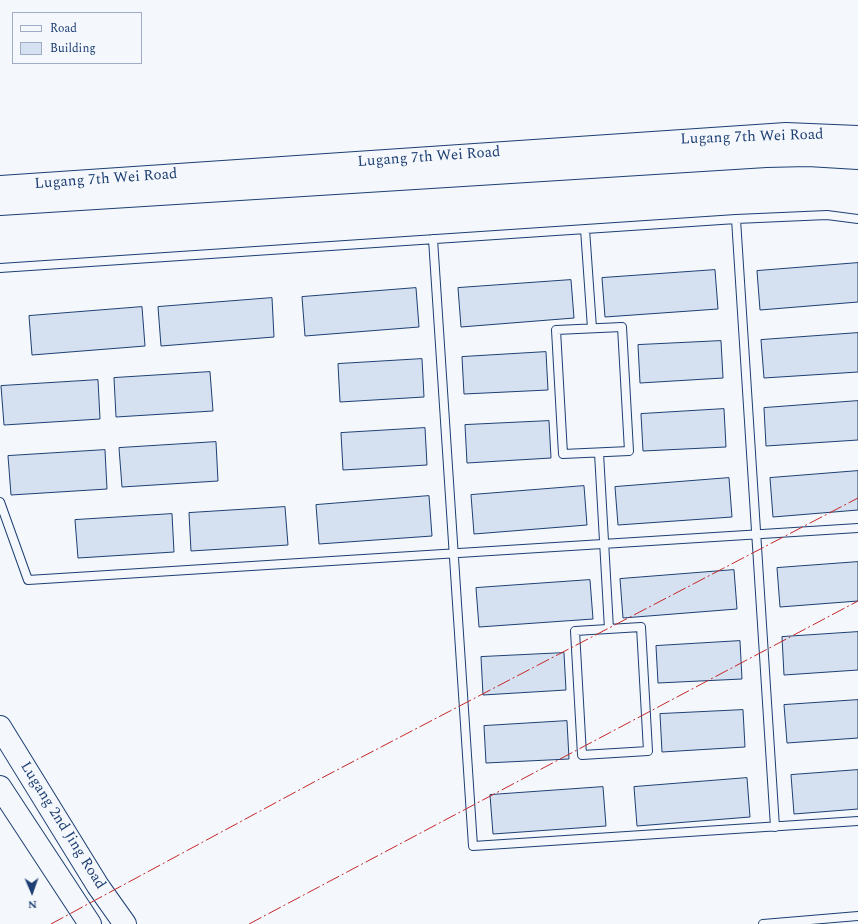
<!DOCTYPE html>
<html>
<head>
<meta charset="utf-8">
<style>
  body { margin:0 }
  #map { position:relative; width:858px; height:924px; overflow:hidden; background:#f4f7fb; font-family:Spectral,serif }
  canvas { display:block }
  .legend { position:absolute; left:12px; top:12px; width:130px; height:52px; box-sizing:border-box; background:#f4f7fb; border:1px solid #9eadc5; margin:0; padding:5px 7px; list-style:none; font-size:12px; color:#1d3f73 }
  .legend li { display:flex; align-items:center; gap:8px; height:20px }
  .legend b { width:20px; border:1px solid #9eadc5 }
  .north { position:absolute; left:12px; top:872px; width:40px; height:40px; -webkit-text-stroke:3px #f4f7fb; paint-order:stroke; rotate:178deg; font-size:11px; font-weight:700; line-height:16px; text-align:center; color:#1d3f73 }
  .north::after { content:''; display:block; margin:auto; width:14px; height:18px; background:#1d3f73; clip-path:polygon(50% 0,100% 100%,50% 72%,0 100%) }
</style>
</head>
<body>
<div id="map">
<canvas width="858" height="924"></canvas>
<ul class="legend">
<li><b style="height:5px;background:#f4f7fb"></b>Road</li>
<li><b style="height:11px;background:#d5e0f0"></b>Building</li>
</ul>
<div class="north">N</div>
</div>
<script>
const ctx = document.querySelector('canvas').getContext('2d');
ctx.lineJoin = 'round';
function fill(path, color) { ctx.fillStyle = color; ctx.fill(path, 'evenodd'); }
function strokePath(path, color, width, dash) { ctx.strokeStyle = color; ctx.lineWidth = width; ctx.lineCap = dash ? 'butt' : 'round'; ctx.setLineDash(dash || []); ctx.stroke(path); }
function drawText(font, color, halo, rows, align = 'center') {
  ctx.font = font + ' Spectral,serif'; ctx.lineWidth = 3; ctx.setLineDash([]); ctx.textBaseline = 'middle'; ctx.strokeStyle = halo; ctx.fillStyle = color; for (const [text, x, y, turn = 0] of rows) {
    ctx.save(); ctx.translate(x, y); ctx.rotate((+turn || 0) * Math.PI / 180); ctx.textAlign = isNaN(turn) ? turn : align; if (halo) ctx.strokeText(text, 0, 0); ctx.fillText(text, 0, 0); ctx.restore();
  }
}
const building = new Path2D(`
  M858 263V302L760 310 757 271Z
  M715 270 718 309 605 317 602 278Z
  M571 280 574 318 461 327 458 288Z
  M416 288 419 327 305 336 302 297Z
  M272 298 274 337 161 346 158 307Z
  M142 307 145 346 32 355 29 316Z
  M858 333V372L764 378 761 340Z
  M721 341 723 378 640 383 638 345Z
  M546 352 548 390 464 394 462 357Z
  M422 359 424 397 340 402 338 364Z
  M210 372 213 411 116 417 114 378Z
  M98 380 100 419 4 425 1 386Z
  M858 401V440L766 446 764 408Z
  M724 409 726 447 643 451 641 414Z
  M549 421 551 458 467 463 465 425Z
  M425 428 427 465 343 470 341 433Z
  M216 442 218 481 122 487 119 448Z
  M105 450 107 489 11 495 8 456Z
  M858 471V510L773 517 770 478Z
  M729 478 732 517 618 525 615 487Z
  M584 486 587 525 474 534 471 495Z
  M429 496 432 536 319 544 316 505Z
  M285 507 288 545 191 551 189 513Z
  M172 514 174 552 78 558 75 520Z
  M858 562V601L780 607 777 568Z
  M734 570 737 609 623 618 620 579Z
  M590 580 593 619 479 627 476 588Z
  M858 632V670L784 675 782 637Z
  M740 641 742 679 658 683 656 646Z
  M564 653 566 690 483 695 481 657Z
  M858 700V738L787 743 784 705Z
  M743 710 745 747 662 752 660 714Z
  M567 721 569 759 486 763 484 726Z
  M858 770V809L794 814 791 775Z
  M747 778 750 817 637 826 634 787Z
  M603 787 606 826 493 834 490 795Z`);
const lane = new Path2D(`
  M736 219 775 827
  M585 229 592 328
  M433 239 473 846 858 821
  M0 268 736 219 827 215 858 219
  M622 327 629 451 563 454 556 330Z
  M599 453 609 629
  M0 502 28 580 858 528
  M641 627 648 751 582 755 575 631Z
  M763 924 858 916`);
const secondary = new Path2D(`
  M0 187 786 134 858 137
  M0 204 766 156 808 155 858 158
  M0 727 98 886 125 924
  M0 787 90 924`);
const power = new Path2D(`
  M51 924 314 782 858 498
  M249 924 858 601`);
const streetNames = [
  ["Lugang 7th Wei Road",752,138,-2],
  ["Lugang 7th Wei Road",429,158,-4],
  ["Lugang 7th Wei Road",106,180,-4],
  ["Lugang 2nd Jing Road",62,826,58]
];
fill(building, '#d5e0f0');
strokePath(building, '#1d3f73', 1);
strokePath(lane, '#1d3f73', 10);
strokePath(secondary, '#1d3f73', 24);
strokePath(lane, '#f4f7fb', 8);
strokePath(secondary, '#f4f7fb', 22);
strokePath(power, '#c62828', 1, [14, 3, 2, 3]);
drawText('15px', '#1d3f73', '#f4f7fb', streetNames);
</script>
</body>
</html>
